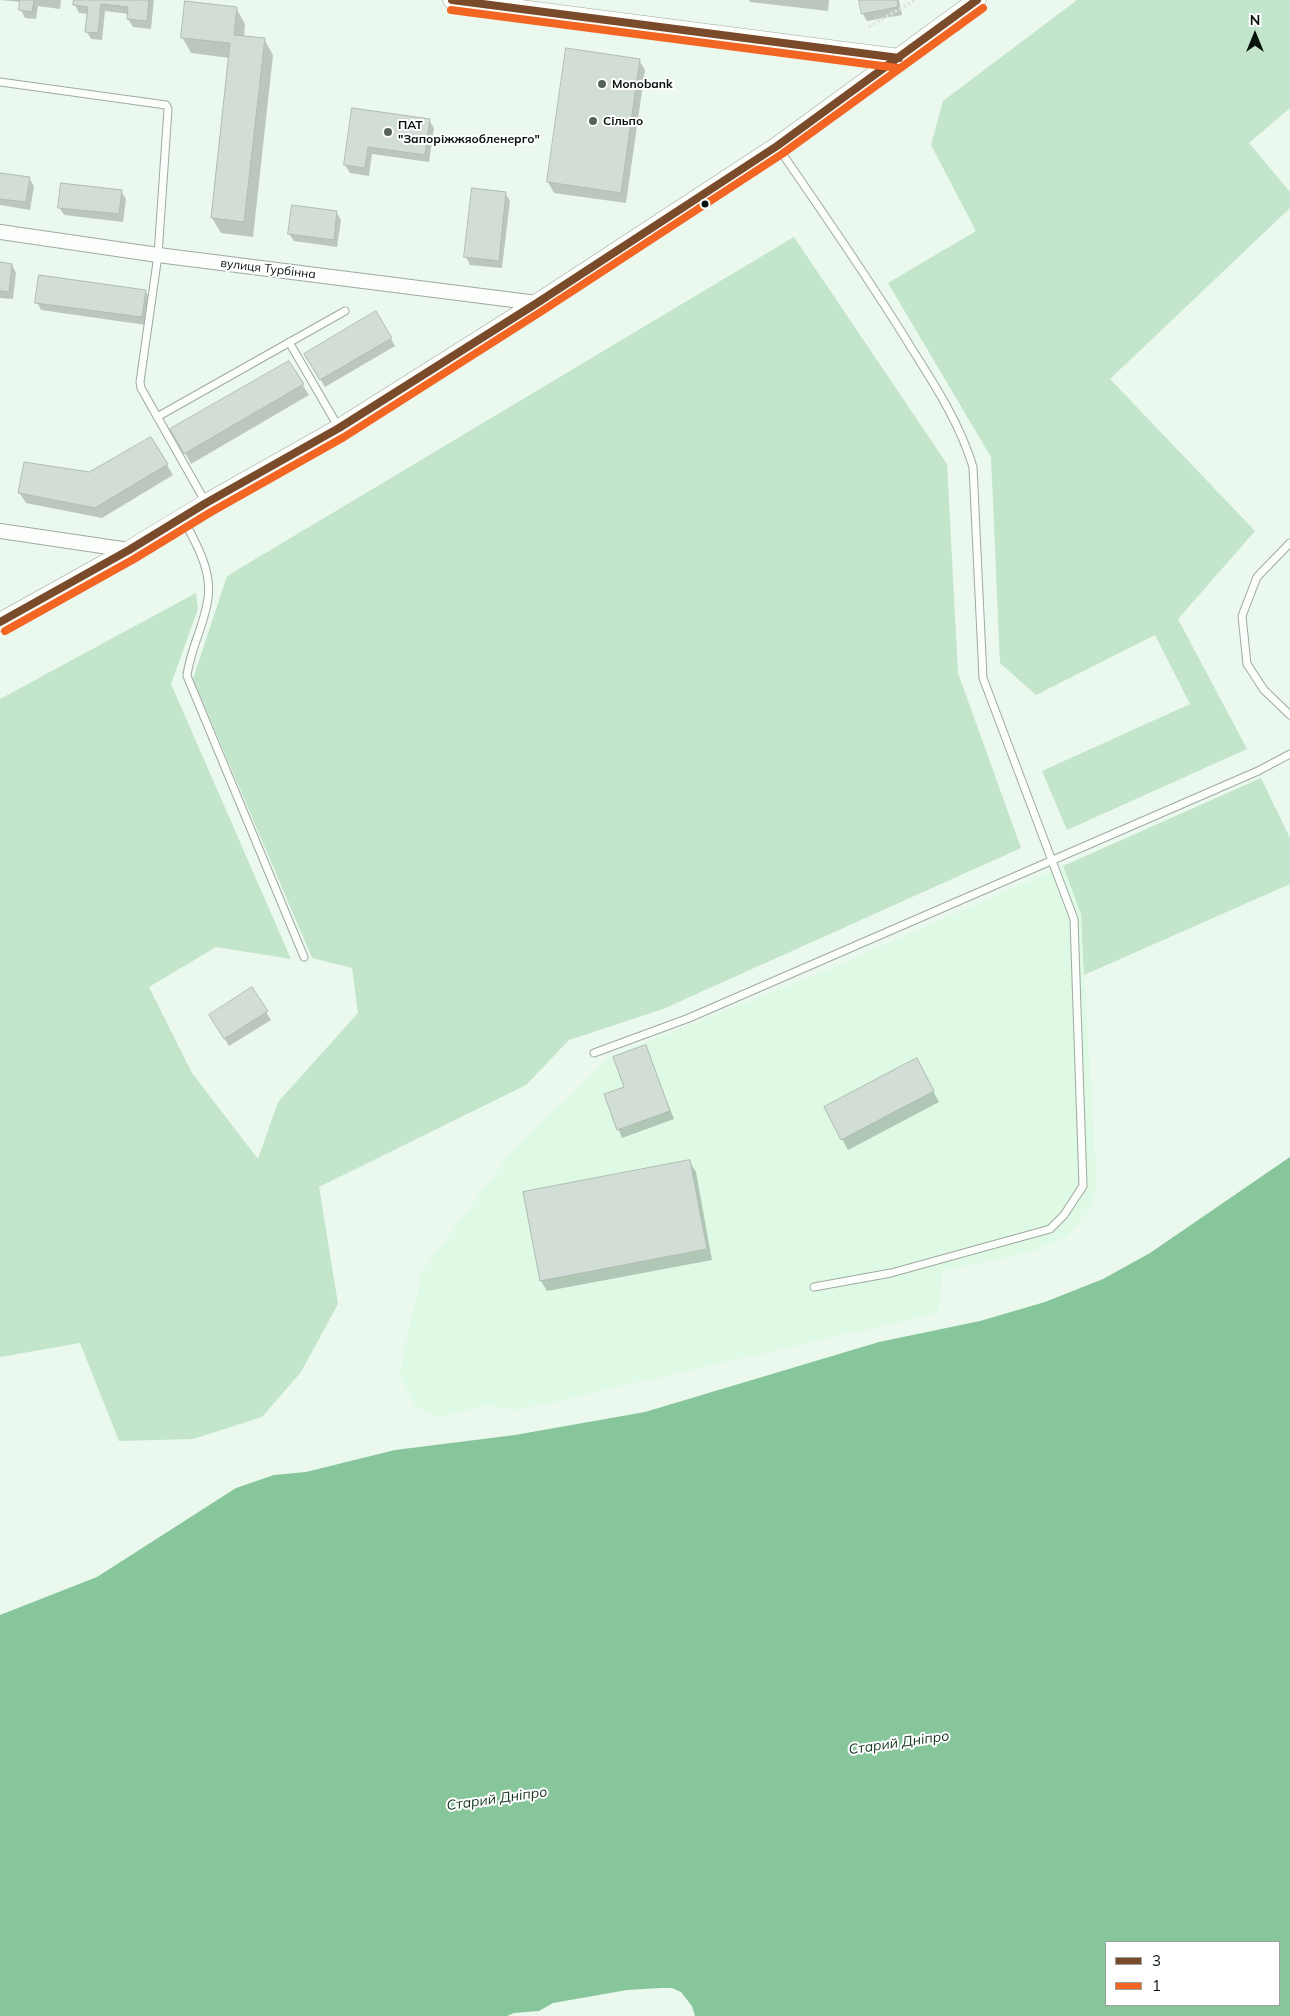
<!DOCTYPE html>
<html>
<head>
<meta charset="utf-8">
<style>
  body { margin:0 }
  #map { position:relative; width:1290px; height:2016px; overflow:hidden; background:#ebf8ee; font-family:Mulish,sans-serif }
  canvas { display:block }
  .legend { position:absolute; left:1105px; top:1941px; width:175px; height:65px; box-sizing:border-box; background:#fff; border:1px solid #9ca19d; margin:0; padding:6px 9px; list-style:none; font-size:15px; color:#08130b }
  .legend li { display:flex; align-items:center; gap:10px; height:25px }
  .legend b { width:25px; border:1px solid #9ca19d }
  .north { position:absolute; left:1230px; top:10px; width:50px; height:50px; -webkit-text-stroke:4px #fff; paint-order:stroke; rotate:0deg; font-size:14px; font-weight:700; line-height:20px; text-align:center; color:#08130b }
  .north::after { content:''; display:block; margin:auto; width:18px; height:22px; background:#08130b; clip-path:polygon(50% 0,100% 100%,50% 72%,0 100%) }
</style>
</head>
<body>
<div id="map">
<canvas width="1290" height="2016"></canvas>
<ul class="legend">
<li><b style="height:6px;background:#7a4b2a"></b>3</li>
<li><b style="height:6px;background:#f26522"></b>1</li>
</ul>
<div class="north">N</div>
</div>
<script>
const ctx = document.querySelector('canvas').getContext('2d');
ctx.lineJoin = 'round';
function fill(path, color) { ctx.fillStyle = color; ctx.fill(path, 'evenodd'); }
function strokePath(path, color, width, dash) { ctx.strokeStyle = color; ctx.lineWidth = width; ctx.lineCap = dash ? 'butt' : 'round'; ctx.setLineDash(dash || []); ctx.stroke(path); }
function drawText(font, color, halo, rows, align = 'center') {
  ctx.font = font + ' Mulish,sans-serif'; ctx.lineWidth = 4; ctx.setLineDash([]); ctx.textBaseline = 'middle'; ctx.strokeStyle = halo; ctx.fillStyle = color; for (const [text, x, y, turn = 0] of rows) {
    ctx.save(); ctx.translate(x, y); ctx.rotate((+turn || 0) * Math.PI / 180); ctx.textAlign = isNaN(turn) ? turn : align; if (halo) ctx.strokeText(text, 0, 0); ctx.fillText(text, 0, 0); ctx.restore();
  }
}
const built = new Path2D(`
  M1063 866 1081 914 1097 1191 1088 1211 1068 1235 1034 1251 943 1271 938 1313 518 1410 488 1405 438 1417 415 1405 399 1376 422 1272 510 1154 611 1056 825 971Z`);
const green = new Path2D(`
  M1077 0H1290V108L1249 143 1290 192V208L1110 379 1255 531 1178 619 1247 749 1067 830 1042 771 1190 704 1155 635 1036 695 1000 663 991 457 888 283 976 231 931 145 943 101Z
  M794 237 947 464 958 673 1021 848 663 1009 569 1040 526 1085 319 1187 338 1304 301 1372 262 1417 193 1439 119 1441 80 1343 0 1357V699L196 593 198 609 171 684 291 959 216 947 149 987 192 1073 258 1159 278 1102 358 1013 352 968 312 958 193 679 227 576Z
  M1261 778 1290 838V884L1084 975 1081 914 1063 866Z`);
const water = new Path2D(`
  M1290 1157V2016H695L692 2006 681 1992 672 1988H661L627 1990 553 2003 539 2011 514 2013 507 2016H0V1615L97 1577 236 1488 274 1475 306 1472 395 1450 515 1435 645 1412 879 1342 980 1321 1045 1302 1103 1279 1150 1253ZM1279 1942V2005H1106V1942Z`);
const shadow = new Path2D(`
  M0 0H61L60 9 38 6 36 19 25 18 21 10V2Z
  M75 0H154L151 29 133 27 128 19 129 14 105 11 102 40 91 39 87 32 88 14 79 13 75 5Z
  M749 0H829L828 11 750 2Z
  M860 0H899L902 15 867 21 863 14Z
  M236 8 245 24 244 37 264 39 273 55 253 237 221 233 212 218 230 58 191 53 182 37Z
  M567 49 639 60 645 70 626 203 554 193 548 182Z
  M353 109 429 120 434 128 429 162 372 154 369 176 350 173 345 165Z
  M0 174 29 178 34 186 30 210 0 205Z
  M121 191 126 199 123 222 64 215 59 207Z
  M505 193 510 201 502 268 470 265 466 257Z
  M336 212 341 220 337 247 294 241 289 234Z
  M0 264 12 265 16 273 13 299 0 298Z
  M145 291 150 299 146 325 41 310 37 302Z
  M376 313 395 346 325 387 306 354Z
  M289 363 309 395 191 464 172 429Z
  M151 438 173 475 102 518 26 503 19 492 90 473Z
  M252 989 271 1020 229 1046 215 1023Z
  M645 1046 674 1119 622 1138 605 1095 625 1088Z
  M922 1070 939 1102 848 1150 842 1139Z
  M690 1162 696 1172 712 1260 547 1291 541 1281Z`);
const building = new Path2D(`
  M20 0H34L32 12 19 10Z
  M74 0H149L147 21 127 19 128 7 101 4 98 33 85 32 88 7 73 5Z
  M859 0H897L898 7 862 14Z
  M185 1 237 7 234 35 265 38 244 222 211 218 230 43 181 38Z
  M566 48 640 59 621 193 547 182Z
  M352 108 430 119 425 155 368 147 365 168 344 165Z
  M0 173 30 177 26 202 0 199Z
  M61 183 122 190 119 214 58 208Z
  M472 188 506 192 499 261 464 257Z
  M292 205 337 211 334 240 288 234Z
  M0 262 12 264 9 292 0 291Z
  M39 275 146 290 142 317 35 303Z
  M376 311 392 338 320 380 304 354Z
  M289 361 304 384 184 454 170 429Z
  M151 437 168 464 95 508 18 493 24 462 89 472Z
  M252 987 268 1011 224 1039 209 1015Z
  M646 1045 670 1111 617 1130 604 1094 624 1087 613 1057Z
  M917 1058 934 1091 841 1140 824 1107Z
  M690 1160 707 1249 540 1281 523 1192Z`);
const path = new Path2D(`
  M869 27 915 0`);
const service = new Path2D(`
  M0 82 166 105 168 109 158 255 140 382 141 388 206 503
  M777 146C823 213 870 280 912 349 936 387 960 424 973 467L983 678 1074 919 1083 1186 1064 1215 1050 1229 891 1273 814 1287
  M289 342 339 428
  M157 417 345 311
  M183 518C195 542 212 569 208 598 205 624 190 649 187 676L304 957
  M1290 543 1257 577 1242 616 1247 664 1264 690 1290 715
  M594 1053 689 1018 1258 771 1290 754`);
const minor = new Path2D(`
  M0 232 158 255 537 303
  M0 531 129 550`);
const tertiary = new Path2D(`
  M452 0 899 58
  M0 622 129 550 206 503 339 428 537 303 777 146 977 0`);
const bus1 = new Path2D(`
  M452 0 899 58
  M0 622 129 550 206 503 339 428 537 303 777 146 977 0`);
const bus2 = new Path2D(`
  M451 10 898 68
  M5 631 134 559 211 512 344 437 542 311 782 154 983 8`);
const markers = [
  [602,84,5,"#57635a"],
  [593,121,5,"#57635a"],
  [388,132,5,"#57635a"],
  [705,204,4.5,"#08130b"]
];
const poiNames = [
  ["Monobank",612,84],
  ["Сільпо",603,121],
  ["ПАТ",398,125],
  ["\"Запоріжжяобленерго\"",398,139]
];
const streetNames = [
  ["вулиця Турбінна",268,269,7]
];
const waterNames = [
  ["Старий Дніпро",899,1743,-8],
  ["Старий Дніпро",497,1799,-8]
];
fill(built, '#def9e4');
fill(green, '#c2e5cb');
fill(water, '#87c59b');
fill(shadow, '#0003');
fill(building, '#d2ddd5');
strokePath(building, '#b0bcb3', 1);
strokePath(service, '#9fa9a1', 9);
strokePath(minor, '#9fa9a1', 16);
strokePath(tertiary, '#9fa9a1', 19);
strokePath(path, '#dee3e0', 3, [2.5, 2.5]);
strokePath(service, '#fcfefc', 7);
strokePath(minor, '#fcfefc', 14);
strokePath(tertiary, '#fcfefc', 18);
strokePath(bus1, '#7a4b2a', 8);
strokePath(bus2, '#f26522', 8);
for (const [x, y, r, color] of markers) { const dot = new Path2D(); dot.arc(x, y, r, 0, 2 * Math.PI); ctx.fillStyle = color; ctx.fill(dot); strokePath(dot, '#fff', 2); }
drawText('bold 12px', '#08130b', '#fff', poiNames, 'left');
drawText('12px', '#08130b', '#fff', streetNames);
drawText('italic 14px', '#133720', '#fff', waterNames);
</script>
</body>
</html>
